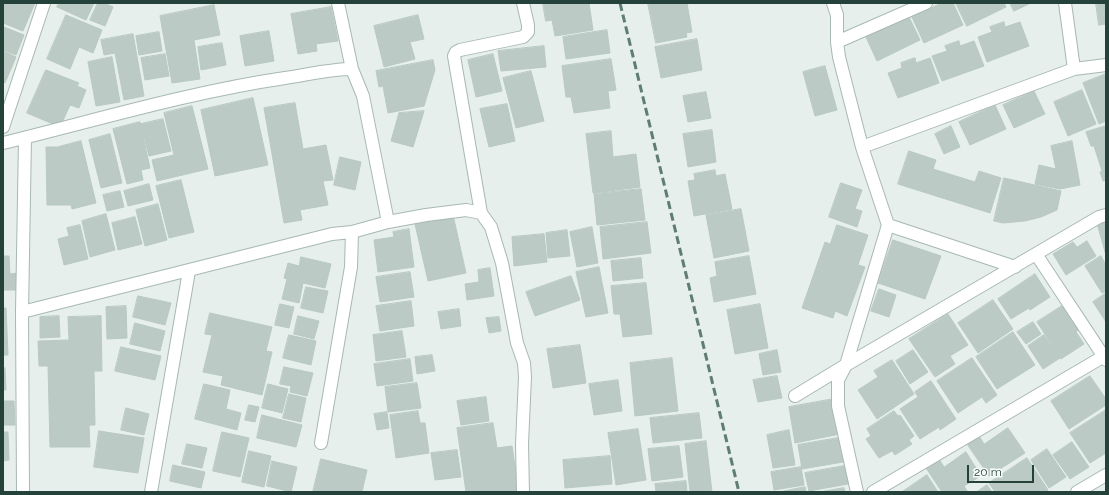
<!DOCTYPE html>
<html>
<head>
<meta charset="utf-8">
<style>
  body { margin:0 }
  #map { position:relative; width:1109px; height:495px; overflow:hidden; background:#e6efeb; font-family:Raleway,sans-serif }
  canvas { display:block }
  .frame { position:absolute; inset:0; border:4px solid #24423a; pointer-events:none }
  .scale { position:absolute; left:967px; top:465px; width:67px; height:18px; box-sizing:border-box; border:2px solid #24423a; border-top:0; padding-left:5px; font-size:12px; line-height:14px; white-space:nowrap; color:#24423a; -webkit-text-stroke:3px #f7fbf9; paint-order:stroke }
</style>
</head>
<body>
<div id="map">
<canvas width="1109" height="495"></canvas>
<div class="frame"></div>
<div class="scale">20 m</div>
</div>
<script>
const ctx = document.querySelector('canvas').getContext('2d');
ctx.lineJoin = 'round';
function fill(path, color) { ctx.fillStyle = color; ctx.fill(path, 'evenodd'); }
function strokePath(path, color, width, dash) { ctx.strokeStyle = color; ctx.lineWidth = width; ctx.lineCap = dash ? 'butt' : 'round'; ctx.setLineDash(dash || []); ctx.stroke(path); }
const building = new Path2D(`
  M3 3H35L23 31 3 23Z
  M59 3H94L86 20 57 7Z
  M98 3H104L113 7 105 26 90 20Z
  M543 3H589L593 30 555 36 552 20 546 21Z
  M648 3H687L692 32 686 33 687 37 656 43Z
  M942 3H953L963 25 924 43 912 17Z
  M956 3H1004L1006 7 967 26Z
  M1010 3H1031L1014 11Z
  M1096 3H1106V24L1099 25Z
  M214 5 220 35 194 40 200 79 172 83 160 16Z
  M331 7 338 41 316 44 317 51 298 54 291 14Z
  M66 15 102 30 93 53 79 47 70 69 47 59Z
  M418 15 424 39 410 42 415 59 384 67 374 26Z
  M908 15 920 40 877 61 865 35Z
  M1004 22 1005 27 1020 22 1029 46 987 62 978 37 992 32 990 27Z
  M4 27 24 35 16 55 3 50V30Z
  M607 30 610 53 566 59 563 37Z
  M269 31 274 61 245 66 240 36Z
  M159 32 162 51 139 55 136 36Z
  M133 34 144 96 124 100 115 53 104 55 101 40Z
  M697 39 702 70 661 78 655 47Z
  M959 41 960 46 974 41 984 66 942 81 932 56 947 51 945 46Z
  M222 43 226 65 201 70 198 47Z
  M544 46 546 67 501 71 498 51Z
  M3 51 16 57 5 83 3 82Z
  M165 54 169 76 145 80 141 58Z
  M493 54 502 91 476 97 468 60Z
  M112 57 120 102 96 106 88 62Z
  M915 58 916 63 930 58 939 83 898 98 888 73 902 68 901 63Z
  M611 59 616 90 608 91 610 108 574 113 571 97H566L562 66Z
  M433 60 435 70 424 106 388 113 383 86 379 87 376 71Z
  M825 66 837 110 815 116 803 72Z
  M46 70 79 83 77 86 86 90 79 108 70 105 60 127 27 113Z
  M531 71 544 121 516 128 503 78Z
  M1106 74V121L1099 124 1083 83Z
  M1082 90 1096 124 1068 136 1054 102Z
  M1034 91 1045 114 1014 128 1003 105Z
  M706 92 711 118 688 122 683 96Z
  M253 98 268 165 215 176 201 110Z
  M295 103 303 149 326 145 333 180 323 181 328 205 300 210 302 220 284 223 264 108Z
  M507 104 515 141 489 147 480 109Z
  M995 105 1006 129 970 145 959 122Z
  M192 106 208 169 157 181 152 160 174 155 164 113Z
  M424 111 413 147 391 141 399 113Z
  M163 119 171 151 149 156 141 124Z
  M140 122 150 168 141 170 143 180 127 184 113 129Z
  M951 126 960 147 944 154 935 134Z
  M1106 126V180L1103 181 1100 172 1102 171 1094 146H1091L1086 132Z
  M712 130 716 162 688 167 683 134Z
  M611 131 613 157 636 154 640 187 593 193 586 134Z
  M110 134 122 183 101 188 89 140Z
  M81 141 96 203 72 209 71 205H47L46 147H57Z
  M1072 141 1080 185 1060 189 1035 184 1039 165 1056 169 1051 146Z
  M909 151 936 160 933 169 975 182 979 171 1001 178 990 213 898 184Z
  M340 157 361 162 355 190 334 185Z
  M715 170 716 176 725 174 732 209 694 216 688 181 695 180 694 174Z
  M1004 178 1061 191 1057 210 1041 217 1025 221 1003 223 994 221Z
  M181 180 194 232 169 238 156 186Z
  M841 183 862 190 855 209 862 211 857 227 829 217Z
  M149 184 153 200 128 206 124 191Z
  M641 189 645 220 597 225 594 194Z
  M120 191 124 207 107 211 103 195Z
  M158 204 167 240 145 246 136 210Z
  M741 209 749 251 714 258 706 215Z
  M106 214 115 250 90 257 82 221Z
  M453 215 466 273 428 281 415 224Z
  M135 217 142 244 118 250 112 223Z
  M1106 218V255L1096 220Z
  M647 222 651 253 603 259 600 227Z
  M80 225 88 259 64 265 58 239 69 236 67 228Z
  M837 225 868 235 858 265 865 267 847 316 835 311 833 318 802 308 825 242 830 244Z
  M592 227 598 263 577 267 570 232Z
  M409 229 414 267 378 272 374 240 394 237 393 232Z
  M567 230 570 256 548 258 546 233Z
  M544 234 547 262 514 266 512 237Z
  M893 240 941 256 925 299 878 283Z
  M1087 241 1096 256 1066 275 1053 254 1073 242 1077 247Z
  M3 256H9L10 274 18 273 19 290H3Z
  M749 256 756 294 714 302 710 278 717 276 715 262Z
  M1101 256 1106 265V291L1102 293 1085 266Z
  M301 257 331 264 325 288 303 283 299 303 282 299 287 279 284 278 288 263 299 266Z
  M641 258 643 278 613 281 611 261Z
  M599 267 608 313 586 317 576 272Z
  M490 268 494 296 467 300 465 284 479 282 478 270Z
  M410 272 414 297 380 302 376 277Z
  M1035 274 1050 297 1030 310 1029 308 1011 319 998 299Z
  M571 276 580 300 535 316 526 292Z
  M646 283 652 334 623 337 620 314H614L611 286Z
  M306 287 328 291 323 313 301 308Z
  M879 289 896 295 889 317 871 311Z
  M1106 293V322L1093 302Z
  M138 296 171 303 165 325 133 317Z
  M993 300 1013 329 978 353 958 323Z
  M411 301 414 326 380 331 376 306Z
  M280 304 294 307 289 328 275 325Z
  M760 304 768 348 735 354 727 310Z
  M126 306 127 338 107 339 106 307Z
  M1062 306 1078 330 1076 332 1084 344 1061 359 1037 322Z
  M3 308H6L8 355H3Z
  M459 309 461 326 441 329 438 312Z
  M210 313 272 327 266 351 272 352 262 395 221 385 223 376 203 372 212 335 205 334Z
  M948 314 968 345 950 356 955 364 935 377 909 339Z
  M59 316 60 337 40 338V317Z
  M101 316 102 371H94L95 425H89L90 447H50L48 366H39L38 341 69 340 68 317Z
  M298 316 319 321 314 339 294 334Z
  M499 317 501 331 489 333 486 318Z
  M1033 322 1041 334 1026 344 1017 332Z
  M135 323 165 331 160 351 130 344Z
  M402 331 406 357 376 361 373 335Z
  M1013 332 1035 365 997 389 976 357Z
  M289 335 316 341 311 365 283 358Z
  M1044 335 1060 358 1043 369 1028 346Z
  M580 345 586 383 553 388 547 349Z
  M121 347 161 356 155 380 115 371Z
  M777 350 781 372 763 375 759 354Z
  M913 350 928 372 910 384 896 361Z
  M432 355 435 371 417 374 415 357Z
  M672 358 678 411 635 416 630 363Z
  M972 358 997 395 986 403 982 397 958 413 937 381Z
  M410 359 413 381 377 386 374 364Z
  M892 360 914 394 877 419 858 390 878 377 874 371Z
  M284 367 313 373 307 396 290 392 291 386 280 384Z
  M5 368 6 390H3V369Z
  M777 376 782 398 758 402 753 380Z
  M1090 376 1106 399V405L1069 429 1051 401Z
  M618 380 622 411 594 415 589 384Z
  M931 381 956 419 940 430 939 427 920 439 900 409 918 397 915 392Z
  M417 383 421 408 388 412 385 387Z
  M204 384 230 390 226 409 241 413 237 430 195 419Z
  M268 384 288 389 282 413 262 408Z
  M289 394 306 398 301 422 283 418Z
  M486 397 489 421 461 425 457 401Z
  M834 399 840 434 795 443 789 407Z
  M3 401H14L15 425H3Z
  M249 405 259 407 255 422 245 420Z
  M126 408 149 414 144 435 121 430Z
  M1106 410V453L1090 463 1070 433Z
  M418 411 420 423H425L429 453 396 458 390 415Z
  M894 411 898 416 900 415 914 436 909 440 912 444 895 455 892 451 879 458 866 439 871 436 867 429Z
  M387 412 389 428 377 430 374 414Z
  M699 413 702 438 653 443 650 418Z
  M262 415 302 425 296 447 257 438Z
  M493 423 497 448 512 446 519 492H466L457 428Z
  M1008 428 1025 453 989 476 967 444 979 436 984 444Z
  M638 429 646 480 616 485 608 433Z
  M789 430 795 465 773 468 767 435Z
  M99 431 144 438 138 473 94 467Z
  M3 432H8L9 460 3 461Z
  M222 432 249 438 240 477 213 471Z
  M838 438 843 462 802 469 798 445Z
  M706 441 712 492H690L685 444Z
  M1072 442 1089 467 1070 479 1053 455Z
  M187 444 207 448 202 468 182 464Z
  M679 446 683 477 652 481 648 449Z
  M1047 449 1066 477 1049 488 1031 460Z
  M457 450 461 477 435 480 431 453Z
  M249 451 271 456 264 487 242 482Z
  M966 452 981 476 964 486 967 491 965 492H942L926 468 939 459 944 467Z
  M610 456 612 484 565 488 563 460Z
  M1027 458 1048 490 1046 492H995L989 483Z
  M321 459 367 470 362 492H313Z
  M272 461 297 467 291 492 267 486Z
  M173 465 205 472 201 488 170 481Z
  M844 466 848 484 809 491 805 473Z
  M801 467 804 485 774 490 771 472Z
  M927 475 938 492H902Z
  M686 481 687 492H656L655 484Z
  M987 485 992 492H977Z
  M805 487 806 492H780Z
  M844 488 845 492H820Z`);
const street = new Path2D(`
  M833 3 837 15V42
  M1065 3 1074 69
  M352 69 363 96 388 222
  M3 127 44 3
  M3 143C97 120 190 92 285 78 307 75 329 69 352 69L338 3
  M862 147 1074 69 1106 65
  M481 213 454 56 456 52 460 50 523 37 528 32V25L523 3
  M888 225 862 147 839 57 837 42 926 3
  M352 232 388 222 426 215 466 210 481 213 491 227 502 263 517 343 524 363 525 377 522 444 523 492
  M1036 254 1106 360
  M22 312 332 234 352 232 351 267 321 443
  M795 396 846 365 888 225 1015 267
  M23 492 22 312 25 138
  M151 492 189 271
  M857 492 838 406V380L846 365 1099 217 1106 215
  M873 492 1106 355
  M1077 492 1106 475`);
const rail = new Path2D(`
  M620 3 739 492`);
fill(building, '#bbcac4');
strokePath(building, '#b8c9c2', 1);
strokePath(street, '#a8b8b2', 14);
strokePath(street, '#fff', 12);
strokePath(rail, '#5f7d75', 3, [8, 4]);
</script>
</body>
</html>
